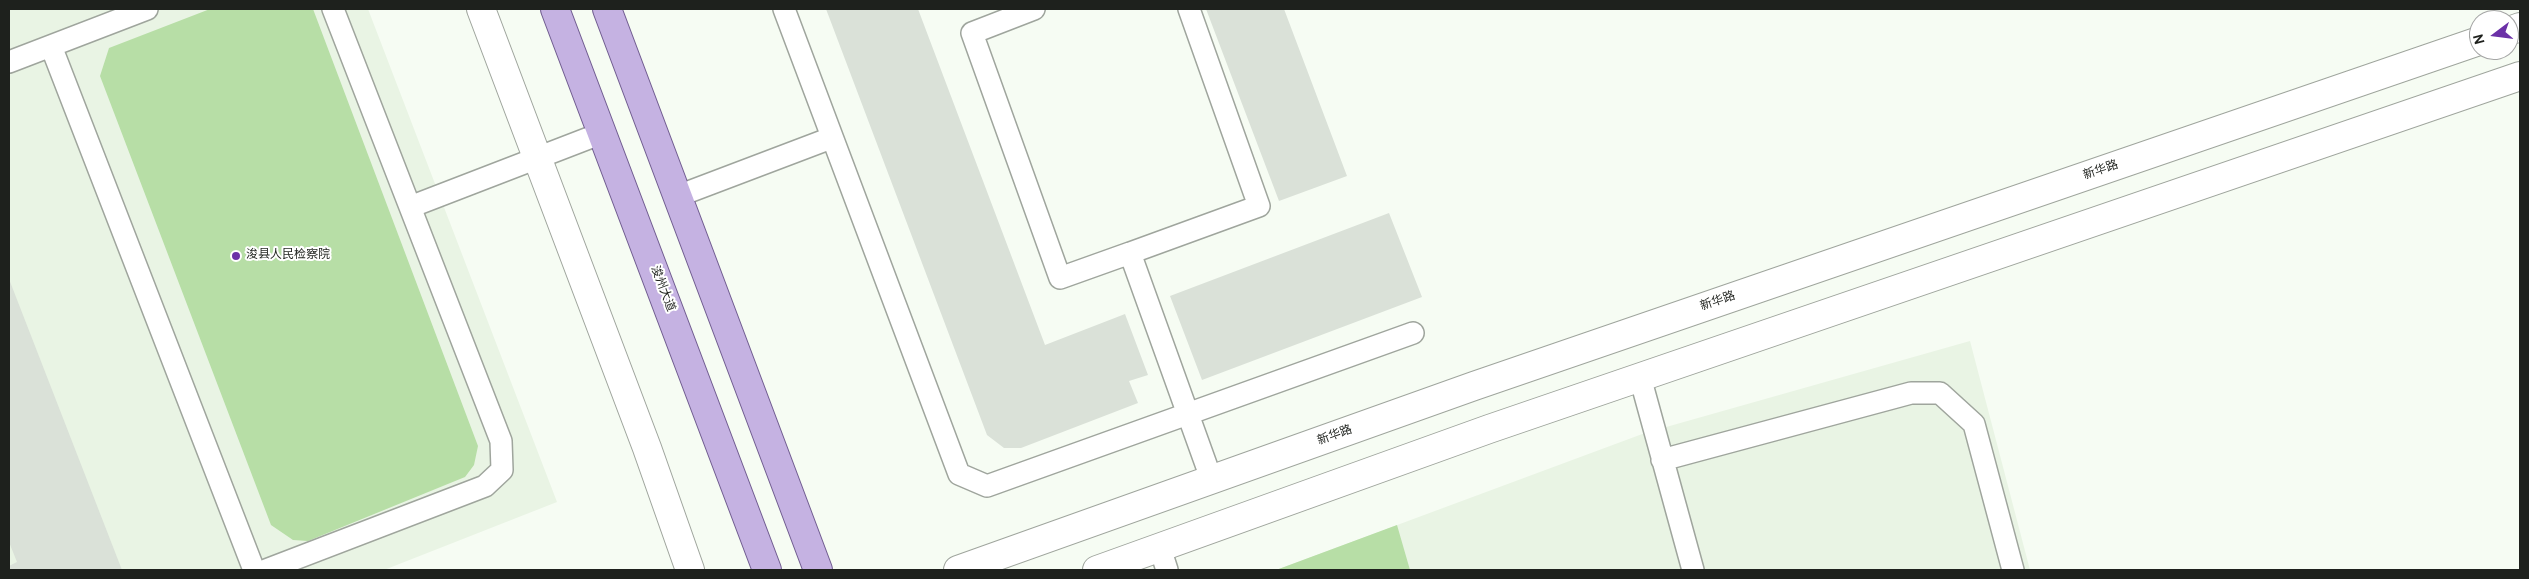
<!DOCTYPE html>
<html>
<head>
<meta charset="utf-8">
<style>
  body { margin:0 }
  #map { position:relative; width:2529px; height:579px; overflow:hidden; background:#f6fcf3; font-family:Overpass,sans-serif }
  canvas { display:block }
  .frame { position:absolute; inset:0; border:10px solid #1e211d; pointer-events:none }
  .north { position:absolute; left:2469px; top:10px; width:50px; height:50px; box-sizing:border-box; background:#fff; border:1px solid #a5a6a5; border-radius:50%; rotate:255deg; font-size:14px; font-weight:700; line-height:20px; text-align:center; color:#1e211d }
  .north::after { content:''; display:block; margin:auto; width:18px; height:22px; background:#6b31a7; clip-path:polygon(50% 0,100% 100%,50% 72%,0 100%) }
</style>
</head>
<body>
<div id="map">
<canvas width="2529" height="579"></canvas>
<div class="frame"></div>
<div class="north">N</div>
</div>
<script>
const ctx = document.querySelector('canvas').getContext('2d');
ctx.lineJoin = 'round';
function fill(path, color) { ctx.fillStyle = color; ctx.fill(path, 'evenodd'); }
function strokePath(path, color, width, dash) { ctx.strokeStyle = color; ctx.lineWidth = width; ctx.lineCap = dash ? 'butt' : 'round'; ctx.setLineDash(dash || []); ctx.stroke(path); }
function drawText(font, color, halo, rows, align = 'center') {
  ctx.font = font + ' Overpass,"Noto Sans SC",sans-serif'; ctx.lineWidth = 4; ctx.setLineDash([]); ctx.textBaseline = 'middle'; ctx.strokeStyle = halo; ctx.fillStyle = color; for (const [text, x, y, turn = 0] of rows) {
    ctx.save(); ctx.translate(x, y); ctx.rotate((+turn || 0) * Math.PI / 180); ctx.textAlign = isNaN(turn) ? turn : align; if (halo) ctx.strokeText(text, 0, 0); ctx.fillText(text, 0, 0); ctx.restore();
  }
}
const built = new Path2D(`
  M9 9H368L557 502 384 570H9Z
  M1970 341 2030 570H1276L1645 433Z`);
const green = new Path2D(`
  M210 9H313L478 446 474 465 465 477 308 541 293 540 271 525 100 76 109 48Z
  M1397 525 1410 570H1276Z`);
const building = new Path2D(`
  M826 9H918L1045 345 1125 314 1148 375 1129 381 1138 403 1021 448H1004L987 435Z
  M1206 9H1284L1347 176 1279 201Z
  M1389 213 1422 297 1202 380 1170 296Z
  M9 279 122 570H9V566L17 562 9 542Z`);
const service = new Path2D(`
  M784 9 959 474 987 486 1413 333
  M1034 9 972 33 1060 278 1130 253 1212 481
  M51 46 254 570
  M9 62 147 9
  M678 196 831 138
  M410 207 602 133
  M1130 253 1259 206 1189 9
  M1640 377 1693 570
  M1662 460 1911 393H1940L1974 424 2013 570
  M1160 548 1167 570
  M266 570 485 486 502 470 501 441 333 9`);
const minor = new Path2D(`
  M481 9 647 448 690 570`);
const secondary = new Path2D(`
  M2509 31 2520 27
  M958 570 1474 386 2479 41
  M1097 570 1489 429 2520 76`);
const primary = new Path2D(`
  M555 9 767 570
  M607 9 818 570`);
const markers = [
  [236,256,5,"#6b31a7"]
];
const streetNames = [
  ["新华路",2101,171,-19],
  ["浚州大道",662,289,69],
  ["新华路",1718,302,-19],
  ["新华路",1335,436,-20]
];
const poiNames = [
  ["浚县人民检察院",246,256]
];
fill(built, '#e9f4e4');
fill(green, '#b7dea6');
fill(building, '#dae1d8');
strokePath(service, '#9fa59d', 24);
strokePath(minor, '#9fa59d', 30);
strokePath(secondary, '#9fa59d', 30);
strokePath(primary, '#715d90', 30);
strokePath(service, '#fff', 21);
strokePath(minor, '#fff', 28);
strokePath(secondary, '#fff', 28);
strokePath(primary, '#c5b2e2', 28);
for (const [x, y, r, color] of markers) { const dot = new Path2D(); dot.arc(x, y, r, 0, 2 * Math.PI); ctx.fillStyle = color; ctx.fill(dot); strokePath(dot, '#fff', 2); }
drawText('12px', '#1e211d', '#fff', streetNames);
drawText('12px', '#1e211d', '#fff', poiNames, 'left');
</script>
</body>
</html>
